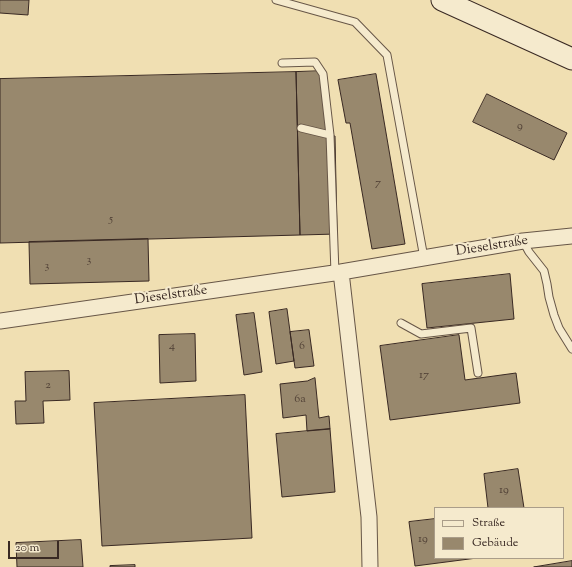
<!DOCTYPE html>
<html>
<head>
<meta charset="utf-8">
<style>
  body { margin:0 }
  #map { position:relative; width:572px; height:567px; overflow:hidden; background:#f0dfb2; font-family:"Sorts Mill Goudy",serif }
  canvas { display:block }
  .legend { position:absolute; left:434px; top:507px; width:130px; height:52px; box-sizing:border-box; background:#f5eacd; border:1px solid #aa9d89; margin:0; padding:5px 7px; list-style:none; font-size:12px; color:#392923 }
  .legend li { display:flex; align-items:center; gap:8px; height:20px }
  .legend b { width:20px; border:1px solid #aa9d89 }
  .scale { position:absolute; left:8px; top:541px; width:51px; height:18px; box-sizing:border-box; border:2px solid #392923; border-top:0; padding-left:5px; font-size:12px; line-height:14px; white-space:nowrap; color:#392923; -webkit-text-stroke:3px #f5eacd; paint-order:stroke }
</style>
</head>
<body>
<div id="map">
<canvas width="572" height="567"></canvas>
<ul class="legend">
<li><b style="height:5px;background:#f5eacd"></b>Straße</li>
<li><b style="height:11px;background:#98886d"></b>Gebäude</li>
</ul>
<div class="scale">20 m</div>
</div>
<script>
const ctx = document.querySelector('canvas').getContext('2d');
ctx.lineJoin = 'round';
function fill(path, color) { ctx.fillStyle = color; ctx.fill(path, 'evenodd'); }
function strokePath(path, color, width, dash) { ctx.strokeStyle = color; ctx.lineWidth = width; ctx.lineCap = dash ? 'butt' : 'round'; ctx.setLineDash(dash || []); ctx.stroke(path); }
function drawText(font, color, halo, rows, align = 'center') {
  ctx.font = font + ' "Sorts Mill Goudy",serif'; ctx.lineWidth = 4; ctx.setLineDash([]); ctx.textBaseline = 'middle'; ctx.strokeStyle = halo; ctx.fillStyle = color; for (const [text, x, y, turn = 0] of rows) {
    ctx.save(); ctx.translate(x, y); ctx.rotate((+turn || 0) * Math.PI / 180); ctx.textAlign = isNaN(turn) ? turn : align; if (halo) ctx.strokeText(text, 0, 0); ctx.fillText(text, 0, 0); ctx.restore();
  }
}
const building = new Path2D(`
  M0 0H29L28 15 0 13Z
  M324 71 326 136H335L337 234 300 235 296 72Z
  M296 72 300 235 0 243V79Z
  M376 74 405 244 372 249 350 123H346L338 80Z
  M487 94 567 133 554 160 473 122Z
  M148 239 149 281 30 284 29 242Z
  M510 274 514 319 427 328 422 284Z
  M287 309 294 361 276 364 269 312Z
  M254 313 262 372 244 375 236 315Z
  M309 330 314 366 295 368 290 332Z
  M195 334 196 381 160 383 159 335Z
  M459 335 465 380 516 373 520 403 390 420 380 346Z
  M69 371 70 400 43 401 44 423 16 424 15 401H26L25 372Z
  M315 378 319 418 329 416 330 429 307 431 306 415 283 418 280 384 307 381Z
  M245 395 252 538 102 546 94 403Z
  M330 429 335 492 282 497 276 434Z
  M518 469 524 508H488L484 474Z
  M435 519V558H477L415 566 409 522Z
  M81 540 83 567H17L16 543Z
  M572 561V567H534Z
  M135 565V567H110V566Z`);
const lane = new Path2D(`
  M276 0 355 22 387 55 424 258
  M282 63 315 62 323 74 330 135 335 273
  M301 128 330 135
  M523 241 529 252 544 271 547 284 549 297 554 315 559 328 572 349
  M401 323 421 334 471 328 478 373`);
const street = new Path2D(`
  M341 272 523 241 572 236
  M0 321 341 272 369 517 370 567`);
const secondary = new Path2D(`
  M442 0 572 59`);
const numberNames = [
  ["9",520,127],
  ["7",378,184],
  ["5",111,220],
  ["3",89,261],
  ["3",47,267],
  ["4",172,347],
  ["6",302,347],
  ["17",424,376],
  ["2",48,386],
  ["6a",300,400],
  ["19",504,491],
  ["19",423,540]
];
const streetNames = [
  ["Dieselstraße",492,247,-9],
  ["Dieselstraße",171,296,-8]
];
fill(building, '#98886d');
strokePath(building, '#392923', 1);
strokePath(lane, '#675647', 9);
strokePath(street, '#675647', 17);
strokePath(secondary, '#392923', 23);
strokePath(lane, '#f5eacd', 7);
strokePath(street, '#f5eacd', 15);
strokePath(secondary, '#f5eacd', 21);
drawText('12px', '#514136', null, numberNames);
drawText('14px', '#392923', '#f5eacd', streetNames);
</script>
</body>
</html>
